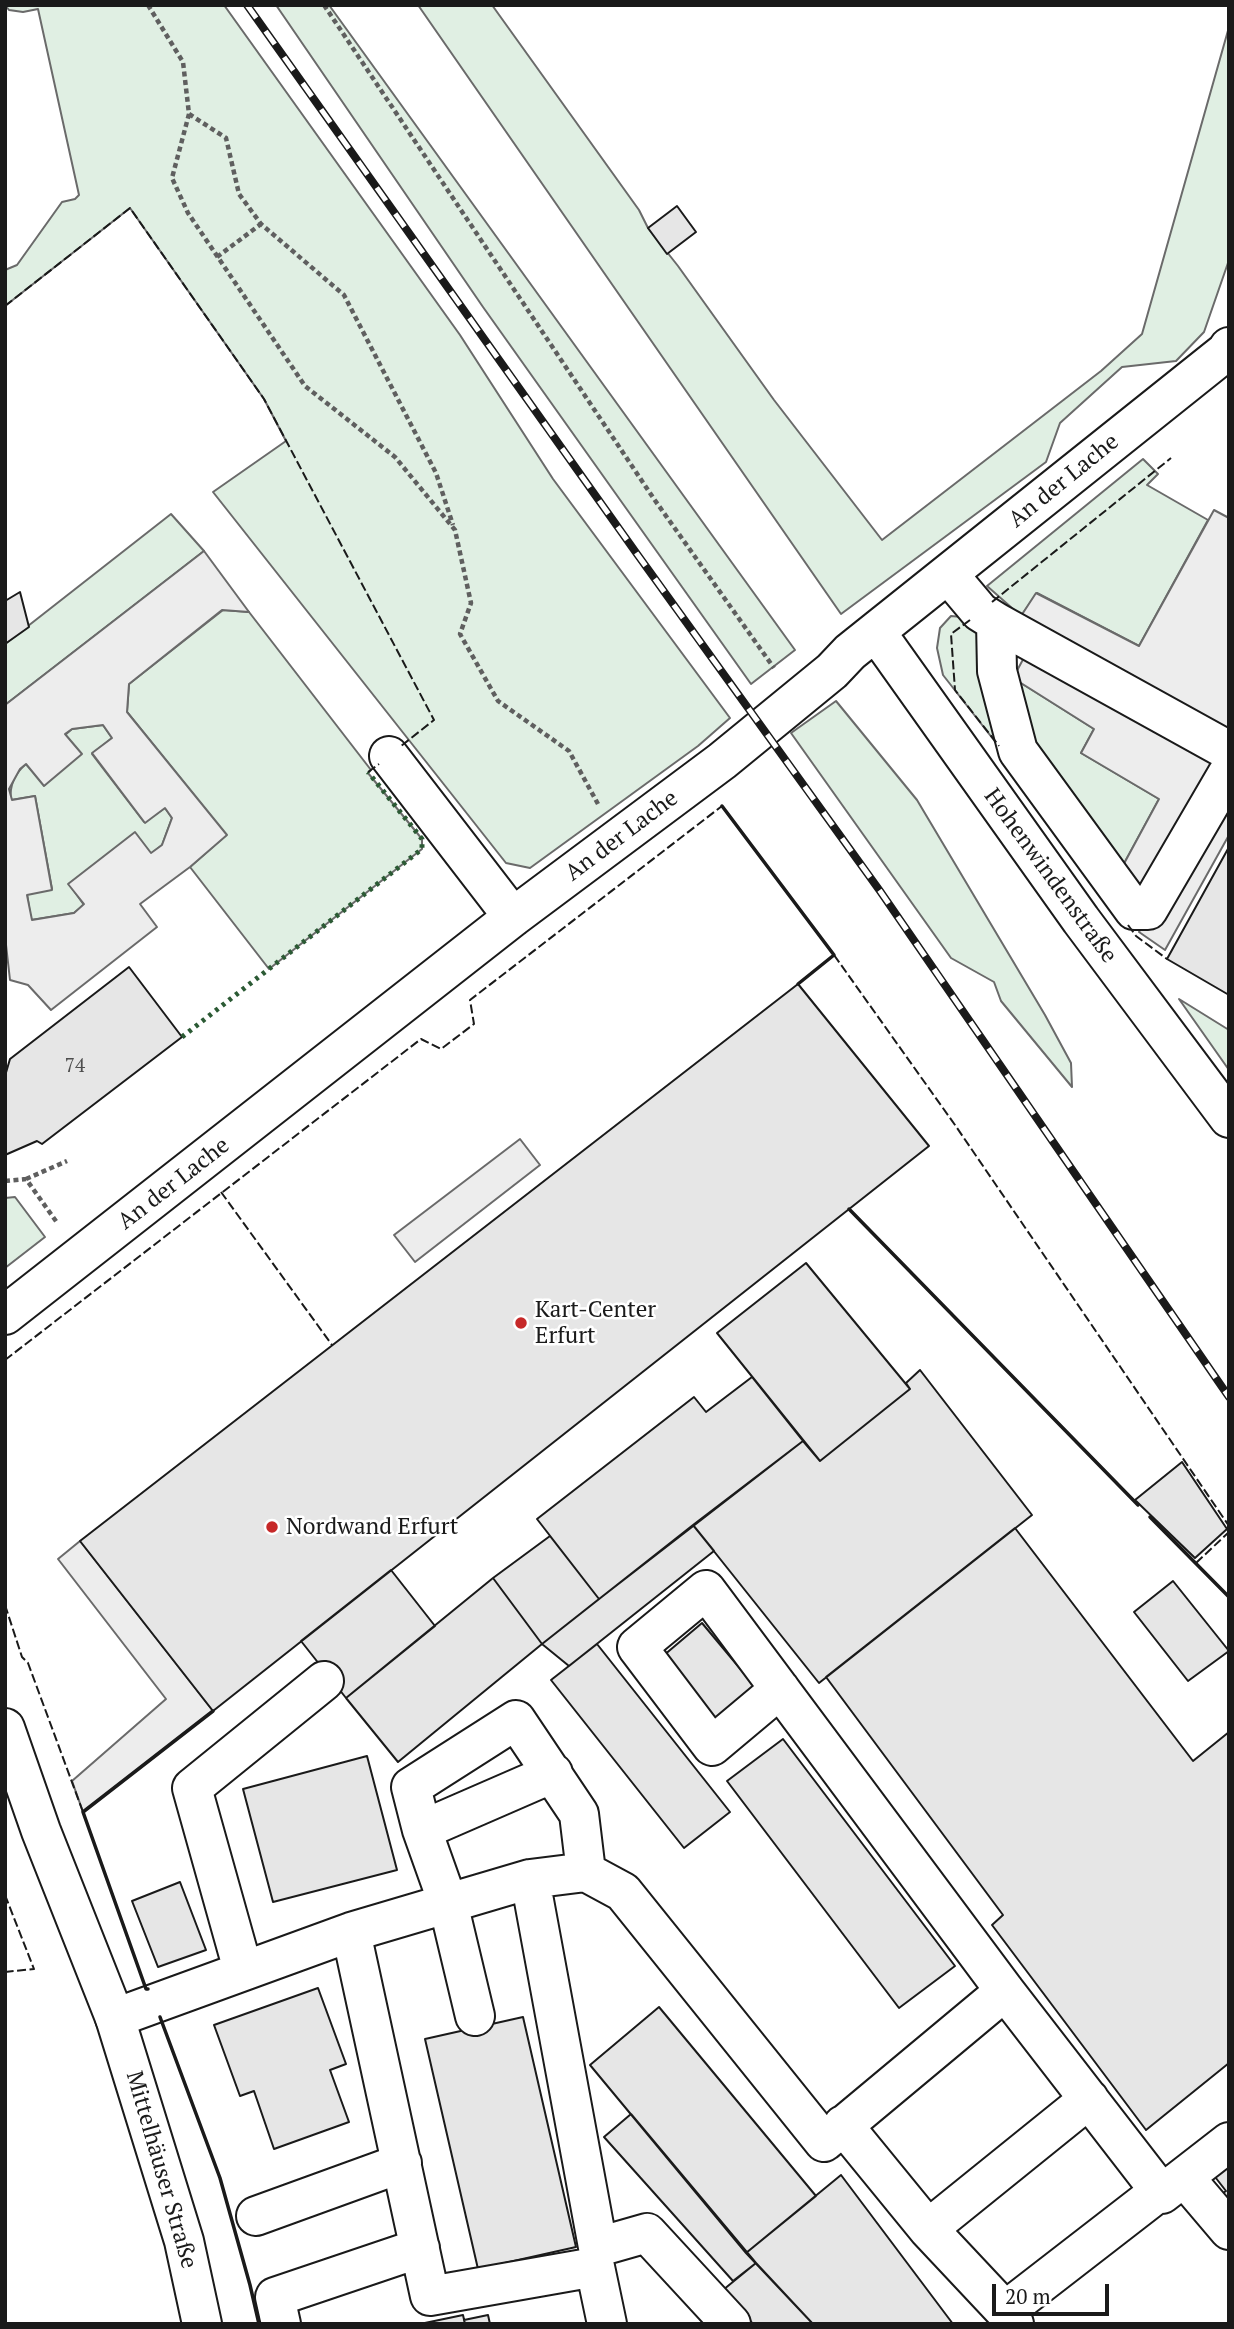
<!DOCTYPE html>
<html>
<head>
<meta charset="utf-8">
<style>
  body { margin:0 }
  #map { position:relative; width:1234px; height:2329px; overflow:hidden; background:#fff; font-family:"PT Serif",serif }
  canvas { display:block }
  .frame { position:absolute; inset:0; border:7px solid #1a1a1a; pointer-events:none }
  .scale { position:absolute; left:992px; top:2284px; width:117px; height:32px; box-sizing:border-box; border:4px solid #1a1a1a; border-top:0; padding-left:9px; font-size:21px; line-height:24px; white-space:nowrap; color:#1a1a1a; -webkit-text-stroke:5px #fff; paint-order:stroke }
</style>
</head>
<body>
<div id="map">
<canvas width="1234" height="2329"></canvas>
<div class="frame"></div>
<div class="scale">20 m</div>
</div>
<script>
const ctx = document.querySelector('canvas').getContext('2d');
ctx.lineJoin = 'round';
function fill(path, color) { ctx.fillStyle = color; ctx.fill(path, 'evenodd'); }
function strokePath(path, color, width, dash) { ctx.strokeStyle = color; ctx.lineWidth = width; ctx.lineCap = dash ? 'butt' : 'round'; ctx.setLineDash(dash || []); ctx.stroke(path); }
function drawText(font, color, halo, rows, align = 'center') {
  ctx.font = font + ' "PT Serif",serif'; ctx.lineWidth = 5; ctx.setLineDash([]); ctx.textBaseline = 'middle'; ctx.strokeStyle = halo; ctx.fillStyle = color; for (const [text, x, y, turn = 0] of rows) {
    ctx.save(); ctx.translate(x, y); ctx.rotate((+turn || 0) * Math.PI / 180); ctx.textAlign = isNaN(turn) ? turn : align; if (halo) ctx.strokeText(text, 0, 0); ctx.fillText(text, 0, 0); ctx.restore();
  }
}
const green = new Path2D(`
  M5 5H224L460 335 553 479 730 718 698 746 530 868 506 863 213 492 286 441 264 399 130 208 5 306V270L17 265 62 202 75 199 79 195 38 9 23 12 9 10Z
  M276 5H329L795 650 751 684 483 307Z
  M418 5H492L639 210 648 228 678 266 774 400 882 540 1101 371 1142 334 1229 27V260L1204 332 1176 361 1122 367 1060 423 1046 462 841 614Z
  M1143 459 1158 474 1147 485 1208 520 1139 646 1037 593 1021 616 987 586Z
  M171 514 204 551 5 705V644Z
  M223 610 249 612 371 770 368 773 422 839V849L269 969 190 867 226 835 127 712 129 684Z
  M951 616 962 617 984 636 1004 753 943 675 937 648 940 628Z
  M1013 678 1094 729 1081 753 1159 799 1120 871 1032 747Z
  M836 701 917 800 1045 1015 1071 1063 1072 1087 1001 1001 994 982 951 958 791 733Z
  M103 725 112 738 92 754 144 822 165 808 172 818 162 845 151 854 135 833 69 884 84 905 74 913 31 920 27 894 52 889 35 796 11 800C9 786 15 773 26 764L45 785 65 735 72 729Z
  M1179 999 1229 1030V1070Z
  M15 1197 45 1237 5 1268V1198Z`);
const parking = new Path2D(`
  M1214 510 1229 518V835L1165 950 1139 932 1159 896 1120 871 1159 799 1081 753 1094 729 1013 678 1040 628 1021 616 1036 593 1139 646Z
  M204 551 249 612 222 610 129 684 127 712 227 835 190 867 140 904 157 927 51 1010 28 985 10 980 5 936V705ZM103 725 112 738 92 753 145 823 165 808 172 818 162 845 151 853 135 832 68 884 84 904 74 913 32 920 27 895 52 890 35 796 12 800 9 789 20 769 26 764 44 786 82 754 65 734 72 729Z
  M520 1139 540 1165 415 1262 394 1235Z
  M80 1541 213 1711 83 1812 72 1781 166 1699 58 1559Z`);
const building = new Path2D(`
  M677 206 696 232 667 254 648 228Z
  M20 592 29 627 5 644V601Z
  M1229 847V995L1167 959Z
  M129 967 182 1037 42 1144 37 1141 5 1155V1076L10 1059Z
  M798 984 929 1146 213 1711 80 1541Z
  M806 1263 910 1389 820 1461 717 1333Z
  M920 1370 1032 1515 819 1683 693 1525 803 1441 820 1461 910 1389 906 1383Z
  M752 1377 803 1441 599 1599 537 1519 694 1397 706 1412Z
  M1182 1462 1227 1529 1195 1558 1135 1500Z
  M693 1525 714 1551 569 1666 542 1644Z
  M1015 1528 1193 1761 1229 1732V2063L1146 2130 992 1925 1003 1915 826 1677Z
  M550 1536 599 1599 542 1644 493 1578Z
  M391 1570 435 1626 346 1698 301 1641Z
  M493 1578 542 1644 398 1762 346 1698Z
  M1173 1581 1229 1651 1188 1681 1134 1612Z
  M702 1623 763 1696 723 1729 663 1656Z
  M597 1644 730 1812 684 1848 551 1680Z
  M783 1739 955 1966 899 2008 727 1781Z
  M367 1756 397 1870 273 1902 243 1789Z
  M180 1882 206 1950 158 1967 132 1901Z
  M318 1988 346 2064 330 2070 349 2122 274 2149 254 2091 240 2096 214 2025Z
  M659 2007 816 2196 746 2253 590 2065Z
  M523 2017 576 2247 478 2269 425 2039Z
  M631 2114 756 2263 733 2281 604 2137Z
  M1229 2160V2215L1216 2198 1226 2191 1212 2173Z
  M841 2175 953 2324H813L746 2253Z
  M756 2263 813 2324H753L723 2290Z
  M463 2315 465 2324H420Z
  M488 2315 490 2324H465L464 2320Z`);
const path = new Path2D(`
  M148 5 183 62 189 114 172 178 188 213 305 386 395 457 455 530 471 603 460 634 498 701 569 751 598 804
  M324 5 654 499 774 668
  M189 114 226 138 239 194 261 224 344 295 436 473 453 525
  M217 257 261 224
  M26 1179 67 1161
  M5 1181 26 1179 58 1224`);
const minor = new Path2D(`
  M948 574 980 612 996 622 1229 751
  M996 622 997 671 1018 751 1134 910H1148L1229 771
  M876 632 1081 920 1229 1118
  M389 756 513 917
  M5 1315 513 917 722 761 832 671 850 652 1228 350 1229 347
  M780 1689 712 1746 637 1647 706 1590 1005 1991
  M422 1830 553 1773
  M530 1879 598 2247 647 2233 731 2324
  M351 1932 530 1879 586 1872 623 1892 824 2142 1005 1991 1162 2194 1229 2142
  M243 1970 192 1788 324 1681
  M475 2016 448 1903 422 1830 411 1787 516 1720 579 1814 586 1872
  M115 2018 351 1932 430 2296 595 2267 607 2324
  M843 2125 928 2229 1005 2311 1014 2324
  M1184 2177 1229 2230
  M256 2216 402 2163
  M928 2229 1089 2099
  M1005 2311 1160 2191
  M281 2324 275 2297 420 2248`);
const major = new Path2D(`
  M5 1728 41 1831 115 2018 184 2241 202 2324`);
const rail = new Path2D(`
  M247 5 637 554 880 891 1229 1397`);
const hedge = new Path2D(`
  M182 1037 422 849V839L368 772`);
const fence = new Path2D(`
  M5 306 130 208 264 399 434 720 401 746
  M992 602 1171 458
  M970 620 951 634 955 690 999 746
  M368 772 379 764
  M1128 925 1136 936 1167 959
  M834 955 955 1125 1229 1526
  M221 1192 332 1345
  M5 1360 421 1039 441 1049 474 1024 470 1000 722 806
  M1196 1563 1229 1532
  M5 1605 22 1657 28 1663 83 1812
  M5 1895 34 1969 5 1972`);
const wall = new Path2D(`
  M722 806 834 955 798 984
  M849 1209 1138 1505
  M1150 1517 1229 1597
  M148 1989H146L83 1812 213 1711
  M160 2017 220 2178 250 2285 259 2324`);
const markers = [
  [521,1323,7,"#c62828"],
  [272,1527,7,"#c62828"]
];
const numberNames = [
  ["74",75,1067]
];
const streetNames = [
  ["An der Lache",1064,481,-39],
  ["An der Lache",622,836,-37],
  ["Hohenwindenstraße",1050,876,54],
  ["An der Lache",174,1184,-38],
  ["Mittelhäuser Straße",161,2170,74]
];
const poiNames = [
  ["Kart-Center",535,1310],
  ["Erfurt",535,1336],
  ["Nordwand Erfurt",286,1527]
];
fill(green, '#e0efe3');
strokePath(green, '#6a6a6a', 2);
fill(parking, '#ededed');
strokePath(parking, '#6a6a6a', 2);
fill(building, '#e6e6e6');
strokePath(building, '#1a1a1a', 2);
strokePath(minor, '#1a1a1a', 42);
strokePath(major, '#1a1a1a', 42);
strokePath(path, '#5f5f5f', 4.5, [5, 3.5]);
strokePath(minor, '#fff', 38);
strokePath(major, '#fff', 38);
strokePath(rail, '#1a1a1a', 8);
strokePath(rail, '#fff', 5, [16]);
strokePath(hedge, '#2b5a34', 5, [3.5, 5]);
strokePath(fence, '#1a1a1a', 2, [9, 3.5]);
strokePath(wall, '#1a1a1a', 3.5);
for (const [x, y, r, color] of markers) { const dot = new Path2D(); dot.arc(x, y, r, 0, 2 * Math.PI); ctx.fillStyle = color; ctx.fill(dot); strokePath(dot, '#fff', 2.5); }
drawText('19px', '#4d4d4d', null, numberNames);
drawText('23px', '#1a1a1a', '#fff', streetNames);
drawText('23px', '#1a1a1a', '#fff', poiNames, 'left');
</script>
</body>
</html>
